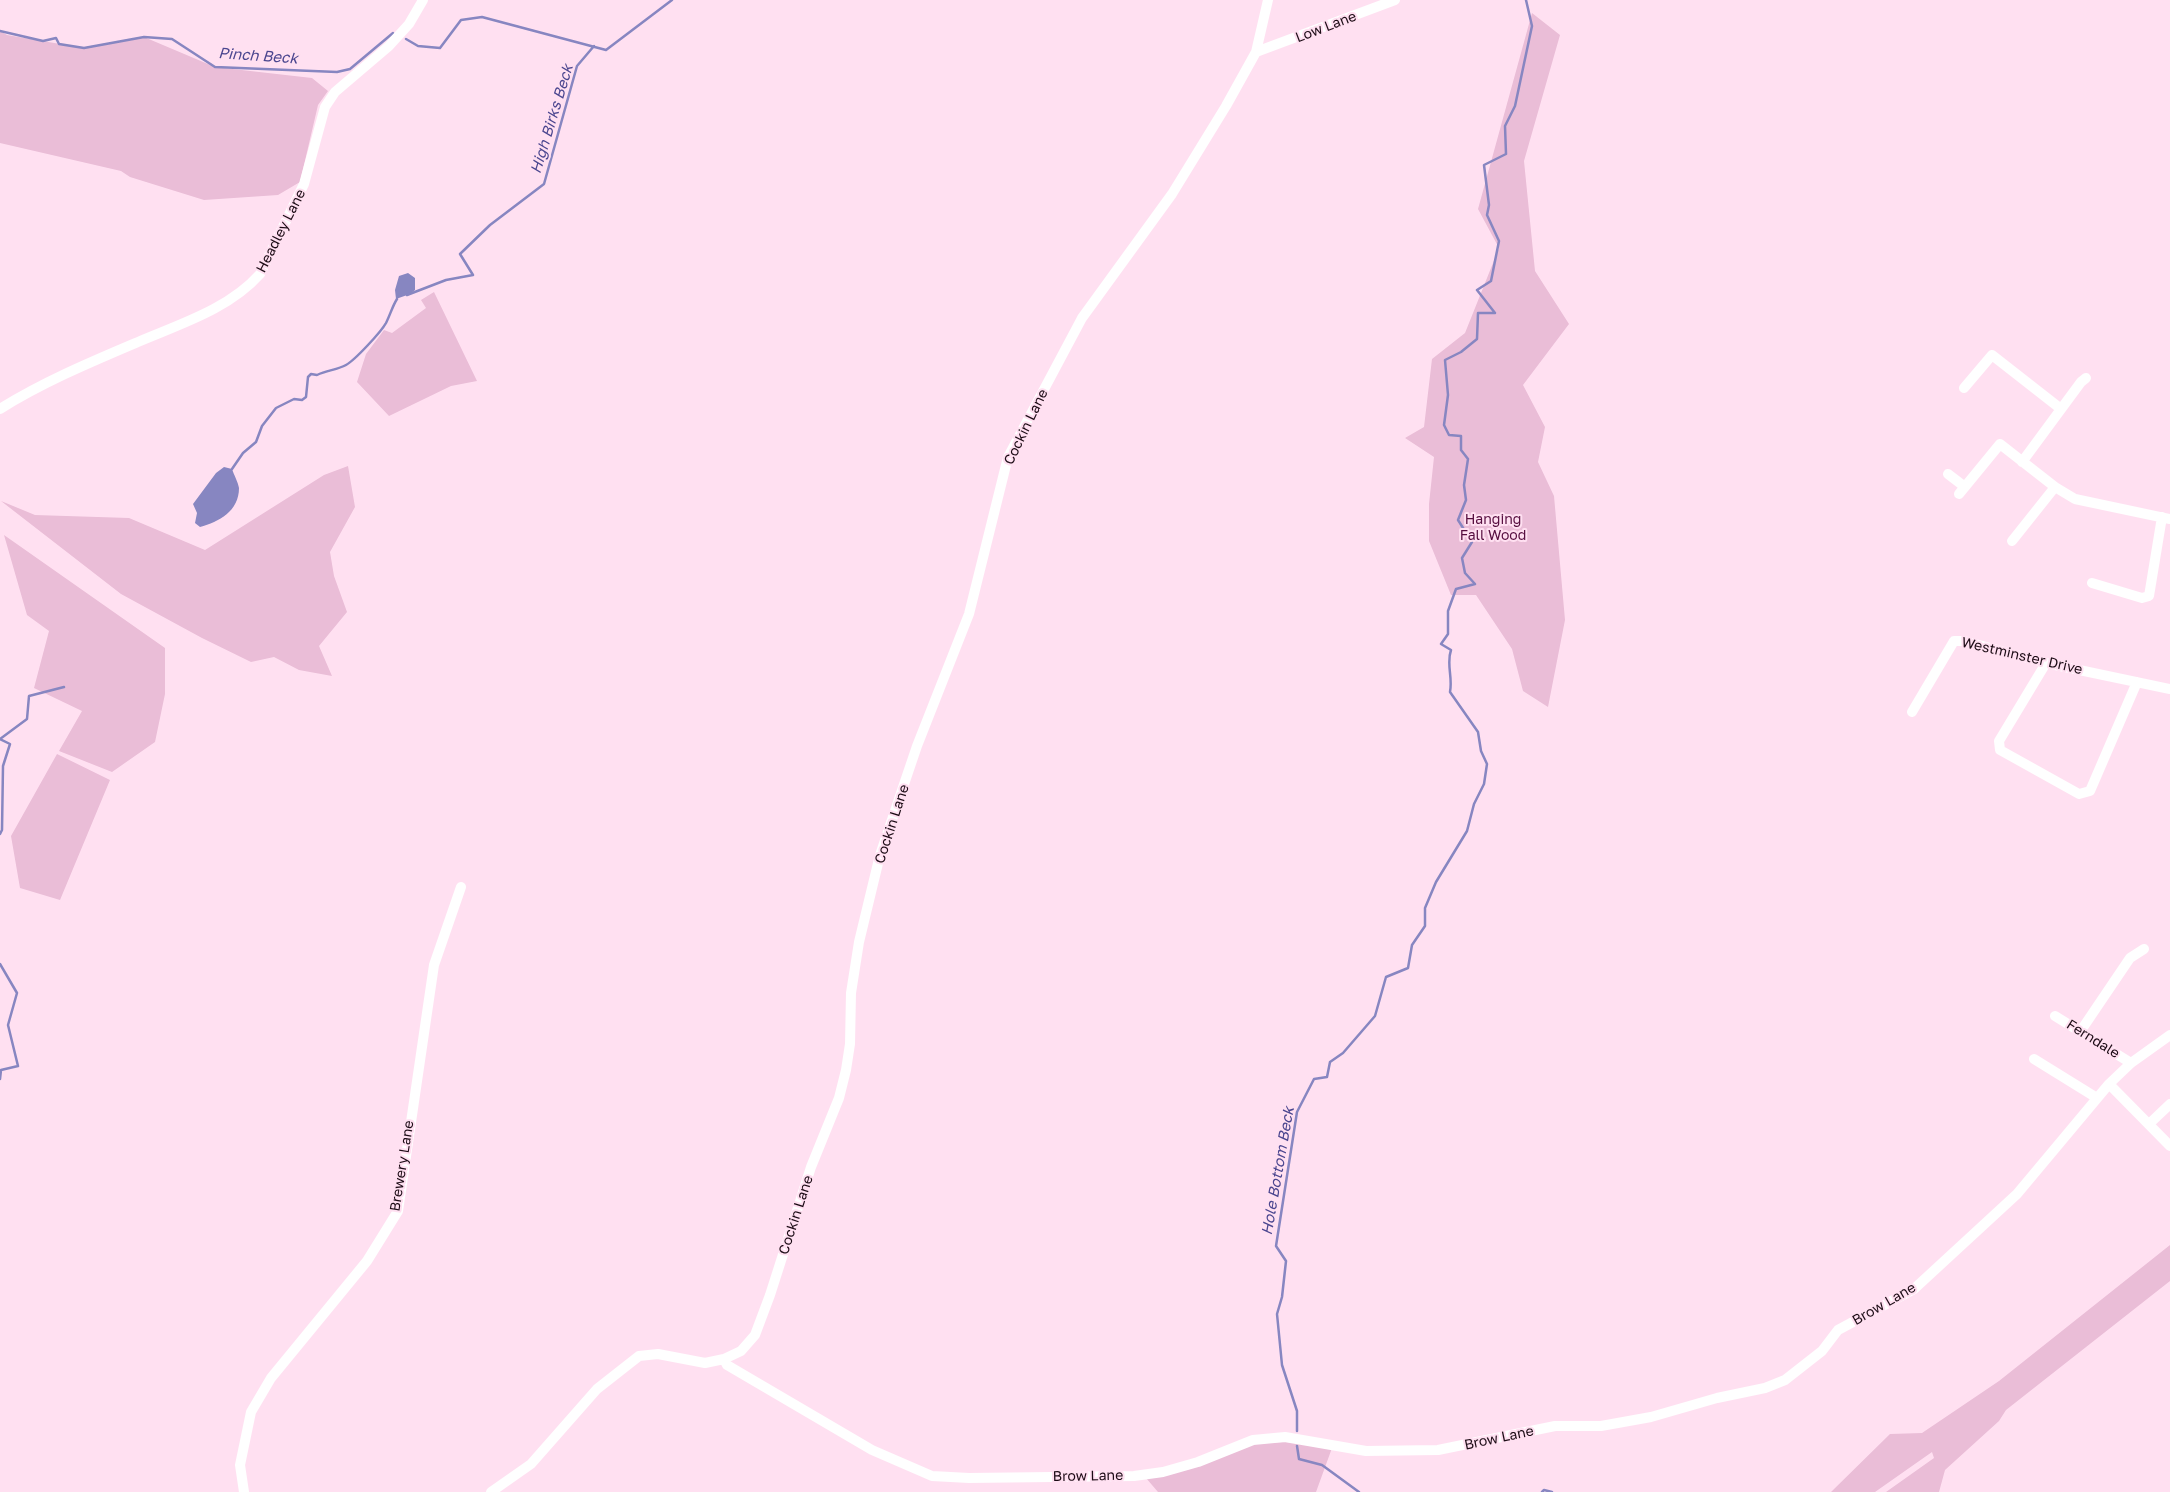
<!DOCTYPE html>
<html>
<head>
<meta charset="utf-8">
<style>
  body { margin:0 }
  canvas { display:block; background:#ffe0f1 }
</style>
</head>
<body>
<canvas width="2170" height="1492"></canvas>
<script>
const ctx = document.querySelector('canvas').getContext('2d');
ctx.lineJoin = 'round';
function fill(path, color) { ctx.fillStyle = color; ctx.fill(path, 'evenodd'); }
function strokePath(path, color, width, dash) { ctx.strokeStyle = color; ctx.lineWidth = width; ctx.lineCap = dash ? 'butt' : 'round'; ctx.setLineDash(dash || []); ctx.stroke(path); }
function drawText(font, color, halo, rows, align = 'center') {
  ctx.font = font + ' "Golos Text",sans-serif'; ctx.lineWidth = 4; ctx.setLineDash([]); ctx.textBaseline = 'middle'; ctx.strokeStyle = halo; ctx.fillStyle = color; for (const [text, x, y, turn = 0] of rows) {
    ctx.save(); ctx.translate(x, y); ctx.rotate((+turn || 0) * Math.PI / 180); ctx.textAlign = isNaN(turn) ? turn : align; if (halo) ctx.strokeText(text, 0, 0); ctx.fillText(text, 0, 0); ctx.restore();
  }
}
const green = new Path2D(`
  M1532 13 1560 35 1524 161 1535 271 1569 324 1523 385 1545 427 1538 462 1554 496 1565 620 1548 707 1523 691 1512 649 1476 595H1451L1429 541V504L1434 457 1405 438 1424 427 1432 359 1465 333 1499 248 1478 209Z
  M0 31 7 35 84 48 144 37 215 67 312 78 328 91 318 105 300 182 278 195 204 200 130 177 121 171 0 143Z
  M434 292 477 381 451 386 389 416 357 382 366 354 384 330 392 333 426 308 421 300Z
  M348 466 355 507 330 552 334 576 347 612 319 646 332 676 299 670 274 657 251 662 202 638 121 594 1 501 35 515 129 518 205 550 324 475Z
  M4 535 165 648V694L155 742 112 772 59 751 82 711 34 688 49 631 27 615Z
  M57 754 110 780 60 900 20 888 11 836Z
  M2170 1245V1281L2006 1410 1999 1421 1945 1470 1939 1492H1886L1934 1458 1932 1452 1875 1492H1831L1890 1434 1922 1433 1999 1381Z
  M1286 1442 1332 1448 1316 1492H1158L1146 1478 1259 1443Z`);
const water = new Path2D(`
  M408 273 415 278V290L410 294 396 299 395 290 399 276Z
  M224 467 232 469C234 475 238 482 239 488 239 511 219 522 200 527L195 523 197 513 193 504 216 473Z`);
const stream = new Path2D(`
  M0 31 43 41 56 38 59 44 84 48 144 37 172 39 215 67 337 72 350 69 393 33
  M406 39 418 46 440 48 461 20 482 17 606 50 672 0
  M407 295 446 280 473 275 460 254 490 225 544 184 577 66 594 46
  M232 469 243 453 256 442 262 426 276 408 294 399 302 400 306 397 308 377 311 374 317 375C327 370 337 370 346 365 355 360 381 332 386 323 390 315 393 305 397 299
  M0 739 10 744 3 766 2 830 0 834
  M0 739 27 719 29 696 64 687
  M0 964 17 993 8 1025 18 1066 1 1070 0 1079
  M1297 1431V1411L1282 1365 1277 1314 1282 1297 1286 1261 1276 1246 1297 1112 1314 1079 1327 1077 1330 1062 1343 1053 1375 1016 1386 977 1408 968 1412 945 1425 926V908L1436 882 1467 831 1474 804 1484 784 1487 764 1481 751 1478 732 1450 692C1453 677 1446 664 1451 650L1441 644 1448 634V611L1456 589 1475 584 1465 573 1462 558 1472 542 1458 520 1466 500 1464 485 1468 459 1461 450V436L1449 435 1444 425 1448 395 1445 360 1461 352 1477 339 1478 313H1495L1477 290 1491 281 1499 241 1487 215 1489 205 1484 165 1506 154 1505 126 1515 106 1532 26 1526 0
  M1297 1446 1299 1459 1322 1465 1359 1492
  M1542 1492 1544 1490 1552 1492`);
const minor = new Path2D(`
  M1256 52 1395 0
  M1964 388 1992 355 2061 409
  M0 409C43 382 91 362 138 342 180 324 229 309 260 274L304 184 325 107 335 92 389 46 409 24 423 0
  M2022 462 2081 382 2086 378
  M1948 474 1965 487
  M1959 494 2000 444 2055 487 2075 499 2170 519
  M2012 541 2055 487
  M2092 583 2142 598 2149 596 2162 517
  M2046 663 1999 741 2000 750 2079 794 2090 791 2137 682
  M1912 712 1954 641H1964L2046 663 2170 689
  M2055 1016 2131 1063
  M2080 1032 2130 958 2144 949
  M2034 1059 2097 1098
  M2109 1084 2170 1146
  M2149 1124 2170 1104
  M724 1359 727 1365 872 1450 932 1476 969 1478 1134 1476 1163 1472 1198 1462 1253 1440 1285 1437 1366 1451 1438 1450 1555 1426H1601L1651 1417 1717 1398 1765 1388 1785 1380 1822 1351 1838 1330 1914 1289 2017 1194 2109 1084 2131 1063 2170 1035
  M244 1492 240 1465 251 1412 271 1378 367 1261 398 1211 434 965 461 887
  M491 1492 531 1464 597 1389 639 1356 658 1354 705 1363 724 1359 741 1351 755 1335 770 1295 811 1167 839 1098 846 1070 850 1044 851 993 859 942 880 855 917 746 969 614 1008 457 1082 318 1172 194 1226 106 1256 52 1268 0`);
const streetNames = [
  ["Low Lane",1326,27,-21],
  ["Headley Lane",281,231,-63],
  ["Cockin Lane",1026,427,-64],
  ["Westminster Drive",2022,656,13],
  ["Cockin Lane",892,824,-72],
  ["Ferndale",2093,1039,32],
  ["Brewery Lane",402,1166,-81],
  ["Cockin Lane",796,1215,-72],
  ["Brow Lane",1884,1304,-30],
  ["Brow Lane",1499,1438,-12],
  ["Brow Lane",1088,1476,-1]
];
const parkNames = [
  ["Hanging",1493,520],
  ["Fall Wood",1493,536]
];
const waterNames = [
  ["Pinch Beck",258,56,4],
  ["High Birks Beck",552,119,-73],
  ["Hole Bottom Beck",1278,1171,-80]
];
fill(green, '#eabdd7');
fill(water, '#8786c1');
strokePath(stream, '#8786c1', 2.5);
strokePath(minor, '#fff', 10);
drawText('14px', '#1c0b15', '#ffe0f1', streetNames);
drawText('14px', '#560d3f', '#ffe0f1', parkNames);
drawText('italic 15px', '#4b468f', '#ffe0f1', waterNames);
</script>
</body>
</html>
